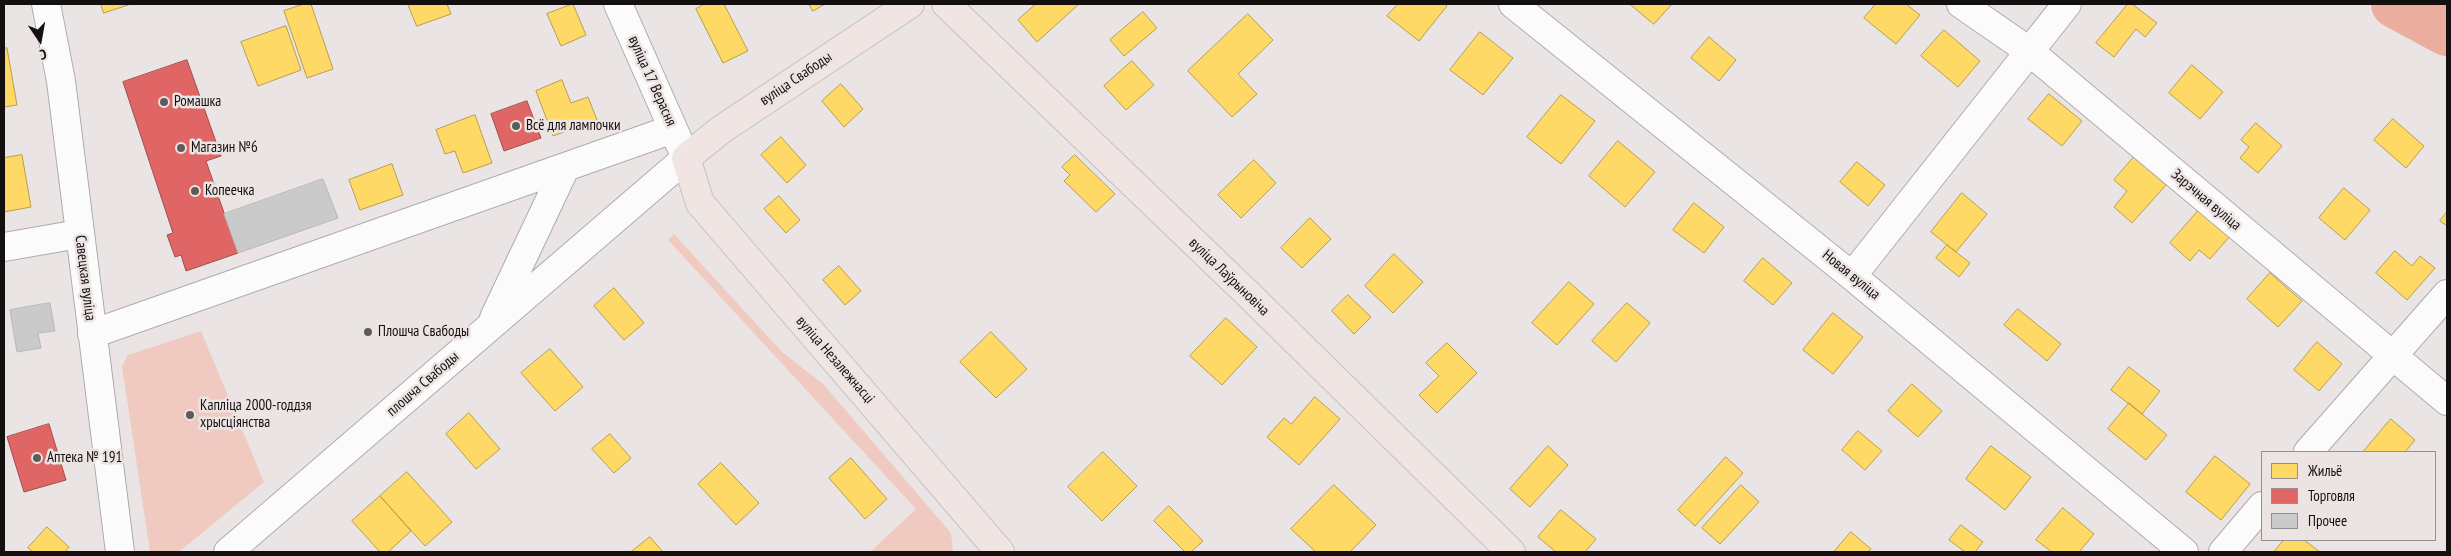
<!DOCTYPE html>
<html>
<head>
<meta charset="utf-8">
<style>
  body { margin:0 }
  #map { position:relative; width:2451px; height:556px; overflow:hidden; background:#eae5e4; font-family:"PT Sans Narrow",sans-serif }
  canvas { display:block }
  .frame { position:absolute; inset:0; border:5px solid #13100f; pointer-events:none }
  .legend { position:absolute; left:2261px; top:451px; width:175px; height:90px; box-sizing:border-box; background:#ece4e2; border:1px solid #958f8e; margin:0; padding:6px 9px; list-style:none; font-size:15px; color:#13100f }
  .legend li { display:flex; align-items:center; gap:10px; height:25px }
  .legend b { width:25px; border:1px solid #958f8e }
  .north { position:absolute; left:15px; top:15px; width:50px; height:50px; -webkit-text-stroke:4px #ece4e2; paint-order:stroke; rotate:168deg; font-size:14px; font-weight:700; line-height:20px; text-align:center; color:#13100f }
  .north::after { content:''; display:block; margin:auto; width:18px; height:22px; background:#13100f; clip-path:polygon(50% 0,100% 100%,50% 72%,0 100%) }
</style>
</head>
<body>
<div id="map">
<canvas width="2451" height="556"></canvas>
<div class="frame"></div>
<ul class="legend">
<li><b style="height:14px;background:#ffd966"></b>Жильё</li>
<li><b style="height:14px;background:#e06666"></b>Торговля</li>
<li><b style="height:14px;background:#cbcaca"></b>Прочее</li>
</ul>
<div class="north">С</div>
</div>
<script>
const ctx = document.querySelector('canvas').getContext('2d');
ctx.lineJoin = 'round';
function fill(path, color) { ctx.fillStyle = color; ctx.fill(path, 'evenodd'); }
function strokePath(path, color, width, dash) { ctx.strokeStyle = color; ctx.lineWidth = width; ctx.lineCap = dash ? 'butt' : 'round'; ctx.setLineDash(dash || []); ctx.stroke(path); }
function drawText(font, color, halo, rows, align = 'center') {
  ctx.font = font + ' "PT Sans Narrow",sans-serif'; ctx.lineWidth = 5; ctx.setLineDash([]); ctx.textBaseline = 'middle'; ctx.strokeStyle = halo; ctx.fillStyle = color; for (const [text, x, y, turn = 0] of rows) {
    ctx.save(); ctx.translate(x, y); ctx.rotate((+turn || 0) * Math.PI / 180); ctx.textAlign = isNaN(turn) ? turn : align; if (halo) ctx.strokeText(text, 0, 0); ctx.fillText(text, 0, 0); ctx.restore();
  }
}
const green = new Path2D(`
  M674 234 782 352 823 384 951 533 953 552H870L916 509 668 240Z
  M201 331 264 482 179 552H150L122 366 128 355Z`);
const homes = new Path2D(`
  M101 4H131L104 13Z
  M304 4H311L333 69 307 78 284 11Z
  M408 4H447L451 14 417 26Z
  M573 4 586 35 561 46 547 14Z
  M705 4H724L748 51 723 63 696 9Z
  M809 4H825L813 11Z
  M1036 4H1079L1037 42 1018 20Z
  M1398 4H1445L1447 6 1419 41 1387 16Z
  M1630 4H1672L1654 24Z
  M1876 4H1906L1920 15 1896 44 1864 18Z
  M2128 4H2132L2157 23 2145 37 2136 29 2114 57 2096 43Z
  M1143 12 1157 28 1124 56 1110 40Z
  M1248 14 1273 40 1238 74 1257 94 1232 117 1188 71Z
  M286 26 301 70 258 86 241 42Z
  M1944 30 1980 61 1958 87 1921 56Z
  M1480 32 1513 58 1483 95 1450 70Z
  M1709 37 1736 60 1719 81 1691 58Z
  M7 48 17 105 4 107V49Z
  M1132 61 1154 85 1126 110 1104 86Z
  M2192 65 2223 92 2200 119 2169 93Z
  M562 80 571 103 588 97 597 120 553 136 536 91Z
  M841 84 863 109 844 127 822 101Z
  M2049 94 2082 121 2062 146 2028 119Z
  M1561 95 1595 121 1561 164 1527 137Z
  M475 115 492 163 463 173 455 151 445 154 436 130Z
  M2393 119 2424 146 2406 168 2374 140Z
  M2256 123 2282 146 2258 173 2240 158 2249 147 2241 140Z
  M781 137 806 165 787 183 761 155Z
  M1618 141 1655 172 1625 207 1589 176Z
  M22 155 31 207 4 212V158Z
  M1075 155 1115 194 1096 212 1064 181 1070 175 1062 167Z
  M2134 157 2166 185 2132 223 2114 207 2127 191 2114 180Z
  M1254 160 1276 183 1241 218 1218 195Z
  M1857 162 1885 185 1868 206 1840 182Z
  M392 164 403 195 360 210 349 180Z
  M2344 188 2370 210 2345 240 2319 218Z
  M1962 193 1987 214 1956 252 1931 232Z
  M779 196 800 220 786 233 764 209Z
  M1694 203 1724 227 1704 253 1673 230Z
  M2199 210 2230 236 2210 259 2199 250 2190 261 2170 243Z
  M2447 212V226L2440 221Z
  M1310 218 1331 239 1302 268 1281 248Z
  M1947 245 1970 263 1959 277 1936 258Z
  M2395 251 2412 266 2420 256 2435 268 2407 300 2376 273Z
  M1394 254 1423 282 1393 313 1365 286Z
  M1763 258 1792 283 1773 305 1744 281Z
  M839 266 861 291 845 305 823 280Z
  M2270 273 2302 301 2278 327 2247 299Z
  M1569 282 1594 304 1557 345 1532 323Z
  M614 288 644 323 624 340 594 306Z
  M1348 295 1371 317 1354 334 1332 311Z
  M1627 303 1650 323 1616 362 1592 341Z
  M2018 309 2061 344 2047 361 2004 325Z
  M1833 313 1863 337 1833 374 1803 350Z
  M1226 318 1257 347 1222 385 1190 356Z
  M991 332 1027 369 996 398 960 362Z
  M2317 342 2342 364 2319 391 2294 370Z
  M1447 343 1477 373 1437 413 1419 395 1439 376 1426 363Z
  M550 349 583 387 555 411 521 373Z
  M2129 367 2160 391 2142 414 2111 390Z
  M1912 384 1942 411 1918 437 1888 411Z
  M1315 397 1340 419 1299 465 1267 437 1284 418 1291 424Z
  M2129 403 2167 435 2146 460 2108 429Z
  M469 413 500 449 476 469 446 434Z
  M2391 419 2415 440 2405 452H2363Z
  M1858 431 1882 451 1865 470 1842 450Z
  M610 434 631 458 614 473 592 449Z
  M1548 446 1568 465 1530 507 1510 489Z
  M1991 446 2031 477 2005 510 1966 479Z
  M1103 452 1137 486 1102 521 1068 487Z
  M2215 456 2250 484 2221 520 2186 492Z
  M1726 457 1743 473 1695 526 1678 510Z
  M851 458 887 499 865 519 829 478Z
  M721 463 759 503 736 525 698 484Z
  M407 472 452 522 425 546 380 496Z
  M1334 485 1376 525 1350 552H1316L1291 529Z
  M1741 485 1759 502 1720 544 1702 528Z
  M380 496 411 531 388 552H380L352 521Z
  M1169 506 1203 541 1191 552H1185L1154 521Z
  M2063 508 2094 534 2079 552H2052L2036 540Z
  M1561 510 1596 539 1585 552H1556L1538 537Z
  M1961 525 1983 542 1975 552H1965L1949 540Z
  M47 527 69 547 65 552H33L28 548Z
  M1851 532 1871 549 1868 552H1834Z
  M650 537 663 552H631Z
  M2284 540H2304L2320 552H2274Z`);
const shops = new Path2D(`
  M187 60 221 156 206 161 238 253 186 271 181 255 175 257 167 235 173 233 123 82Z
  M527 101 541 138 504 151 491 114Z
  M49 424 66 480 24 492 7 437Z`);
const river = new Path2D(`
  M2395 4 2447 32`);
const building = new Path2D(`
  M323 179 338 218 238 253 224 214Z
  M50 303 55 331 38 333 41 348 17 352 10 310Z`);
const minor = new Path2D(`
  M46 4 61 81 120 552
  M1513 4 1852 276 2184 552
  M1961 4 2029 51 2447 401
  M4 247 79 234
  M1852 276 2067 4
  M494 318 565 168
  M92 334 673 129
  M2308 452 2447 294
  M228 552 686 158 618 4
  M2223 552 2262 506`);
const major = new Path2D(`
  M910 4 722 129 686 158 700 203 1000 552
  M946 4 1248 294 1511 552`);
const markers = [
  [164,102,5,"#5e5b5a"],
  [516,126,5,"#5e5b5a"],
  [181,148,5,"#5e5b5a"],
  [195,191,5,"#5e5b5a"],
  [368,332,5,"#5e5b5a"],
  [190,415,5,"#5e5b5a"],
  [37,458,5,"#5e5b5a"]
];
const streetNames = [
  ["вуліца Свабоды",796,79,-34],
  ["вуліца 17 Верасня",652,81,66],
  ["Зарэчная вуліца",2206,200,40],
  ["Новая вуліца",1851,275,39],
  ["вуліца Лаўрыновіча",1229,277,44],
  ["Савецкая вуліца",85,278,83],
  ["вуліца Незалежнасці",835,360,49],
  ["плошча Свабоды",423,384,-41]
];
const poiNames = [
  ["Ромашка",174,102],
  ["Всё для лампочки",526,126],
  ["Магазин №6",191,148],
  ["Копеечка",205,191],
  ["Плошча Свабоды",378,332],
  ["Капліца 2000-годдзя",200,406],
  ["хрысціянства",200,423],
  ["Аптека № 191",47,458]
];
fill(green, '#f0cac0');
fill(homes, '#ffd966');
strokePath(homes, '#b89d4c', 1);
fill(shops, '#e06666');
strokePath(shops, '#a24c4c', 1);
strokePath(river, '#eaad9e', 48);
fill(building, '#cbcaca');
strokePath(building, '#b8b8b7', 1);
strokePath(minor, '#afabaa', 30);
strokePath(major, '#c4c1c1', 30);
strokePath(minor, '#fcfbfb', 28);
strokePath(major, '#f0e5e3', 28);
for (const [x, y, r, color] of markers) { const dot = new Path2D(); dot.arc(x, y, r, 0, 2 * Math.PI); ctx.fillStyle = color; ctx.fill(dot); strokePath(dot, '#ece4e2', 2); }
drawText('15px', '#13100f', '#ece4e2', streetNames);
drawText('15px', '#13100f', '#ece4e2', poiNames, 'left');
</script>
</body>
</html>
